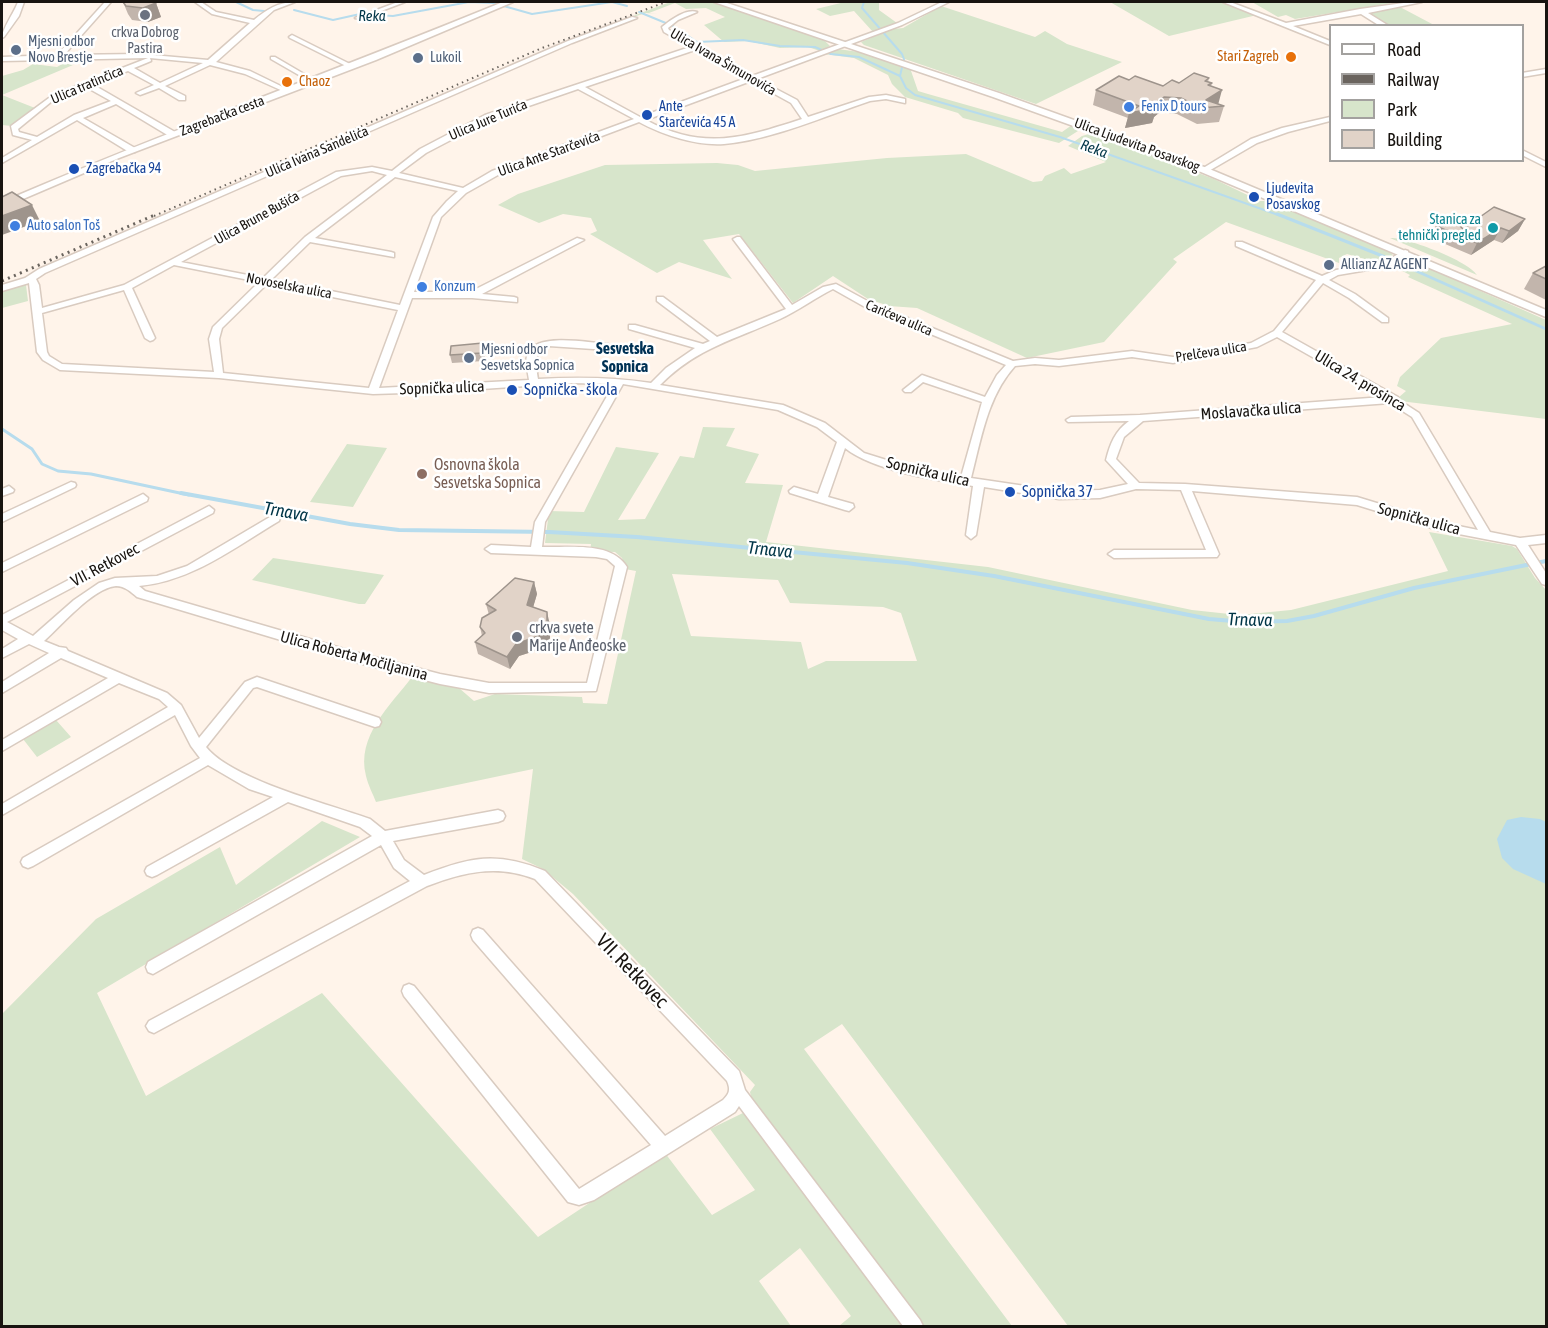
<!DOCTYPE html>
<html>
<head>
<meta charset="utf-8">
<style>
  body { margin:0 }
  #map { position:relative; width:1548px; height:1328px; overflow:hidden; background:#fff4ea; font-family:"Asap Condensed",sans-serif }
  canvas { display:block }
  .frame { position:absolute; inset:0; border:3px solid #181410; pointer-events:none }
  .legend { position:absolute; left:1329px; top:24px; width:195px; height:138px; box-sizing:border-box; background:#fff; border:2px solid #a3a19f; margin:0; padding:8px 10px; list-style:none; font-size:18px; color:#181410 }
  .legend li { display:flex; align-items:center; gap:12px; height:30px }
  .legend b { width:30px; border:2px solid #a3a19f }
</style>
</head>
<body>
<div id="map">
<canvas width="1548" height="1328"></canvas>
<div class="frame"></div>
<ul class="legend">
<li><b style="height:8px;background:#fff"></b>Road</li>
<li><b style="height:8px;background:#6a645e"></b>Railway</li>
<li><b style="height:16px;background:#d7e5cb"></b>Park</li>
<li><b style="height:16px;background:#e1d3c8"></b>Building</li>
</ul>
</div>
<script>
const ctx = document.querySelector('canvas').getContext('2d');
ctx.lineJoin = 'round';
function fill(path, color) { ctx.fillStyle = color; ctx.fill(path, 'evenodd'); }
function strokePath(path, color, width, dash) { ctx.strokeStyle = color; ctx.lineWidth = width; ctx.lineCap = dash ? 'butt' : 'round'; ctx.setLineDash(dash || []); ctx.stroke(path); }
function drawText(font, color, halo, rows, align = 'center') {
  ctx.font = font + ' "Asap Condensed",sans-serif'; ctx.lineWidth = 5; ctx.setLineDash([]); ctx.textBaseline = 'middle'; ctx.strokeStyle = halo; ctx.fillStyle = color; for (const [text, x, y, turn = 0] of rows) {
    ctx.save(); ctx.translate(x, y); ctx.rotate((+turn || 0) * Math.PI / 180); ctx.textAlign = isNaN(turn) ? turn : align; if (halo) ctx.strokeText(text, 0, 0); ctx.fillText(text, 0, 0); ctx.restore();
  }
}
const green = new Path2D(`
  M670 2H713L824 40 830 46 820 51 808 47 780 48 748 41 724 42 704 25 725 17 706 8 686 9 675 3 649 13 658 14 646 13 617 22Z
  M845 2H879V10L897 23 873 32 854 11 830 16 816 9Z
  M1110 2H1221L1257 15 1169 36Z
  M1252 2H1391L1393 3 1295 19 1286 15 1278 17Z
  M941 6 1035 37 1045 31 1067 44 1122 62 1036 104 864 45 861 42 893 29 903 28Z
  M1400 7 1434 25H1387L1363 12Z
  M838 49 859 52 910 68 918 91 928 94 1062 132 1072 125 1078 131 1059 143 963 118 958 113 905 97 892 84 888 75 854 58 824 54Z
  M64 63 73 65 2 95 35 108 12 126 2 125V76L23 70 33 64 57 67Z
  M1092 133 1214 179 1260 201H1270L1387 250 1393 255 1378 263 1347 254 1339 258V263L1226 222 1173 259 1177 262 1104 342 1027 358 917 308 889 306 868 299 833 276 793 303 739 234 703 240 732 279 679 262 657 273 590 234 597 231 591 218 563 214 539 223 498 205 518 194 605 165 717 163 738 165 755 171 887 158 966 154 1033 182 1042 181 1045 176 1064 168 1071 174 1106 162 1068 146 1082 136Z
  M1390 238C1406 237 1469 261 1477 275Z
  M1408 259 1546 320V419L1400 401 1398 398 1406 391 1397 386 1400 377 1441 338 1512 324 1408 277 1410 275 1393 266 1401 261Z
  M18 285H26L28 301 2 308V292Z
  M703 427 735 428 726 446 759 454 745 483 783 485 766 542 988 567 1192 610 1239 615 1291 610 1448 571 1429 532 1512 546 1517 549 1535 578 1546 590V1326H1068L842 1024 804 1049 1012 1326H922L752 1101 750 1092 755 1085 573 894 543 869 522 859 533 769 376 802C373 794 368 785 366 776 356 736 390 706 412 677L459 688 474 701 495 694 582 697 583 703 607 704 636 571 625 569 622 558 615 552 590 551 591 544 545 543 549 511 584 512 616 447 659 453 618 520 645 519 680 456 694 458ZM672 574 778 580 790 603 883 607 901 613 917 661H826L808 669 801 642 691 636Z
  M347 444 387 448 353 507 310 502Z
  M273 558 384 575 365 604H359L252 580Z
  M56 720 71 737 37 757 23 739Z
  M322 821 360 837 97 993 146 1096 322 993 538 1237 665 1153 712 1215 755 1190 710 1129 743 1113 903 1326H839L851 1316 800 1248 759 1281 791 1326H2V1014L96 919 220 847 236 885Z`);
const water = new Path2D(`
  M1521 817 1540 819 1546 822V884L1513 869 1502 858 1497 839 1507 820Z`);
const streamFar2 = new Path2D(`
  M236 2 253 10 264 11
  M864 2 862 8 902 54 904 59 900 76
  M294 10 333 20 360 14 393 16 469 2 493 3 532 14 612 2 627 6
  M639 12 673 26 697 42 743 40 780 46 815 47 831 54 859 57 900 76 906 88 915 95 1060 137 1281 216`);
const streamFar1 = new Path2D(`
  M1277 214 1385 257 1546 329
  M2 429 32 449 42 464 58 471 91 474 189 495`);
const stream = new Path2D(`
  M181 493 350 524 399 530 549 532 637 537 907 563 994 576 1209 619 1245 622 1287 621 1314 616 1414 588 1546 561`);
const minor = new Path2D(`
  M18 2H24L19 16 4 37 2 38C2 29 14 13 18 2Z
  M105 2H111L64 55 141 54 208 60 250 23 212 14 195 2H201L216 12 254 20C266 10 278 2 295 2L274 10 216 62 250 71 291 91 285 92 245 74 210 65 165 86 185 96V100H179L159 88 140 95 136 93 138 92 154 85 128 71 92 84 175 132V136H169L116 104 83 118 135 148V152H129L77 120 2 163V158L32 140 13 135 11 126 53 95 148 58 2 61V57L57 55ZM150 58 203 63 160 83 134 68 151 61ZM86 87 111 101 74 115 37 137 19 132 18 129 57 97Z
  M398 2H405L360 19 355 18Z
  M942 2H949L902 25 757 79 797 100 808 117 869 97 886 95 905 99V103L886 99 870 101C825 116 771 140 724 144 696 146 663 135 639 122L498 175 466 193 441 217 414 292H470L577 238 584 240 482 294 514 297 517 298V302L472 298H412L379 388 529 380C528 372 525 363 527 356 533 331 589 343 608 344L613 347 608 350 549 346C532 351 536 365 538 379 576 377 613 377 651 383L666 368 695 348 629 329V325H635L703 344 710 341 657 301V297H663L717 337 786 309 733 239 737 237H740L792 305 823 287 836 284 871 303 1013 361 1035 358 1059 360 1132 351 1173 357 1251 343 1274 331 1316 280 1236 246V242H1242L1322 276 1336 270 1385 262 1405 250 1408 251V255L1391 266 1338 275 1329 280 1355 294 1388 318V322H1382L1349 298 1323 283 1282 332 1398 397 1399 400 1419 413 1490 532 1520 538 1546 535V543L1528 545 1546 573V585L1542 584 1516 545 1438 530 1357 505 1192 491 1219 554 1217 557 1114 558 1108 554 1114 550H1206L1181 490 1136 489 1100 498 1059 499 984 487 976 535 971 539 966 535 973 486C936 480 874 471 845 448L828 497 853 504 854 507 849 511 845 510 790 493 789 491 794 487 818 494 837 442 817 427 778 410 623 384 545 522 542 547C569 548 611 541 627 567L596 691 489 693 440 684 351 661 137 597C131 592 125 586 116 586 93 588 61 626 44 641L59 647 66 648 68 651 167 693 181 705 199 738 245 682 257 677 379 718 381 722 379 726 375 727 257 687 253 688 206 747C232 780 329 804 370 819L385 831 498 810 503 812 505 816 503 820 498 822 393 841 404 860 424 875C470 857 497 851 545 871L739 1071 745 1090 920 1320 923 1326H903L739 1106 735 1112 594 1200 579 1205 568 1202 404 996 402 991 404 986 409 984 414 986 579 1189 651 1145 473 940 471 935 473 930 478 928 483 930 665 1136 723 1100C729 1094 731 1090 727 1081L535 879C497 864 464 872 427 886L154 1033 149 1031 146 1026 149 1021 410 881 394 868 381 845 153 974 148 972 146 967 148 962 372 836 360 827 288 802 157 875 152 877 147 875 145 871 147 867 273 797 249 789 208 765 33 866 28 868 23 866 21 862 23 858 200 758 191 746 175 715 2 815V804L168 707 159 699 119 683 2 751V740L108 678 61 658 2 693V682L49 653 29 644 2 658V649L18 639 2 630V615L209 506 214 510 213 513 7 622 33 636 74 600 99 583 115 578 157 576 187 566 275 514 280 518 279 521C234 548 192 581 139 586L145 591 351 651 440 674 489 683H587L615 566 607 559 596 557 491 553 485 549 491 545 531 547 535 522 614 384 571 383 437 392 373 394 219 378 60 370 43 360 37 352 29 283 2 291V285L25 278 39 269 568 41 632 17 637 18 572 43 45 273 36 279 39 285 42 308 124 285 336 172 372 167 392 171 420 149 485 115 690 47 664 32 662 27C670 20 687 8 697 12L678 20 668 28 669 30 752 76 898 23ZM695 50 746 78 640 117 585 87ZM751 81 791 103 802 119C744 138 703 151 646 120ZM578 89 634 119 492 171 463 188 399 173 426 153 491 119ZM372 171 387 175 305 237 263 278 181 262 341 176ZM395 177 458 191 447 201 433 217 400 305 272 279 310 242 394 257V253L391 252 315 238ZM174 265 259 282 213 327 209 339 214 372 62 364 49 356 47 352 42 313 124 290 145 338 150 341 153 340 155 338 132 288ZM267 284 398 310 369 388 223 373 219 339 222 328ZM833 289 865 307 1006 365 997 375 985 397 922 375 903 390 905 392H911L923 382 982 402 961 477 912 468 864 453 825 423 783 405 660 385C698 347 734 340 780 319 799 310 815 298 833 289ZM1277 337 1383 397 1140 415 1071 417 1066 420 1068 422 1129 421C1115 431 1110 444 1106 460L1128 484 1100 490 1059 491 971 478C981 440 987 397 1015 366L1035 364 1059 366 1132 357 1173 363 1257 347ZM1390 403 1412 417 1478 530 1439 522 1357 497 1185 484 1139 483 1116 459 1124 437 1143 421Z
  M1223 2H1230L1286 23 1360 9 1411 2H1422L1368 13 1389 26H1380L1361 14 1293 26 1330 41V45Z
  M292 35 354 66 355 67 350 68 290 38 289 37Z
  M271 57H275L316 81 311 82 271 59Z
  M1546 69V73L1522 77V73Z
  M1330 117V121L1288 132 1257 143 1207 172 1200 170 1251 139 1282 128Z
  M1522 150 1546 162V167L1522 155Z
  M71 482 75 483 76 485 75 487 2 522V514Z
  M9 486 14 490 13 492 2 496V489Z
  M143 494 148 498 147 501 2 572V563Z`);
const major = new Path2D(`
  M503 2H513L376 60 119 158 2 208V202C167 131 337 70 503 2Z
  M714 2H724L999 93 1207 168 1546 310V317L1201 172 993 97Z`);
const railFar1 = new Path2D(`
  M154 216 542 48 666 2`);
const rail = new Path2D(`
  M2 281 157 214`);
const wall = new Path2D(`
  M123 2 156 3 161 17 148 22 132 20 128 14Z
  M1209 78 1208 82 1212 83 1211 86 1218 104 1224 106 1219 122 1197 124 1177 114 1160 112 1154 117 1152 123 1125 128 1128 118 1093 105 1096 90 1129 80 1163 86Z
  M1525 219 1518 231 1502 243 1494 240 1471 255 1431 238 1436 226 1463 229Z
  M1546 266V300L1524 289 1533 273Z
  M485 352 484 361 452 363 450 355Z
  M534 582 537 594 533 607 550 625V638L544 648 519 656 510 669 478 654 475 642 482 636 480 627 489 615 486 604Z`);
const shadedWall = new Path2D(`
  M156 3 161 17 148 22 143 8Z
  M1222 90 1218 105 1206 100Z
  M1164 97 1160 112 1154 117 1152 123 1125 128 1129 113 1156 103Z
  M32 205 40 221 2 235V216Z
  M1525 219 1518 231 1502 243 1509 231Z
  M1501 228 1494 240 1471 255 1477 243Z
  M483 343 485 352 484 361 482 353Z
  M534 582 537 594 530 618 527 605Z
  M547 612 550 625V638L544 648 519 656 510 669 507 657 516 644Z`);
const building = new Path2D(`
  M123 2H154L156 3 143 8 126 6Z
  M1194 73 1209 78 1205 81 1212 83 1208 85 1222 90 1206 100 1224 106 1201 108 1181 98 1164 97 1156 103V108L1129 113 1139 106 1096 90 1119 76 1129 80 1135 76 1163 86 1172 80 1179 83Z
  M12 192 32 205 2 216V197Z
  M1494 207 1525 219 1509 231 1501 228 1477 243 1436 226 1458 224 1463 229Z
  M1546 266V279L1533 273Z
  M483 343 482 353 450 355 451 346Z
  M515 578 534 582 527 605 547 612V626L541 635 516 644 507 657 475 642 485 633 480 627 482 618 496 610 486 604Z`);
const markers = [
  [145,15,6,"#6b7280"],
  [16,50,6,"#5c6f8a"],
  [1291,57,6,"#e8710a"],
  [418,58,6,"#5c6f8a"],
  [287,82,6,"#e8710a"],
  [1129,107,6,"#3f7fe0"],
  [647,115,6,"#1a4fb4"],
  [74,169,6,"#1a4fb4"],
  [1254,197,6,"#1a4fb4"],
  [15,226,6,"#3f7fe0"],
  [1493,228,6,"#0f9aa8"],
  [1329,265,6,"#5c6f8a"],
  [422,287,6,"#3f7fe0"],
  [469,358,6,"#5c6f8a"],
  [512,390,6,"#1a4fb4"],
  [422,474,6,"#8d6e63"],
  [1010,492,6,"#1a4fb4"],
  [517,637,6,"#6b7280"]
];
const farWorshipnames = [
  ["crkva Dobrog",145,33],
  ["Pastira",145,49]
];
const farServicenames = [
  ["Mjesni odbor",28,42],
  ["Novo Brestje",28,58],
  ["Lukoil",430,58],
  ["Allianz AZ AGENT",1341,265],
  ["Mjesni odbor",481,350],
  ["Sesvetska Sopnica",481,366]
];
const farFoodnames = [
  ["Stari Zagreb",1279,57],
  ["Chaoz",299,82,"left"]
];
const farStreetnames = [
  ["Ulica Ivana Šimunovića",723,62,30],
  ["Ulica tratinčica",87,85,-23],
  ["Zagrebačka cesta",222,116,-21],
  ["Ulica Jure Turića",488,120,-23],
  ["Ulica Ljudevita Posavskog",1137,145,20],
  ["Ulica Ivana Sandelića",317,152,-23],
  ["Ulica Ante Starčevića",549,154,-20],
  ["Ulica Brune Bušića",257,218,-29],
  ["Novoselska ulica",289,286,11],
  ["Carićeva ulica",899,318,23],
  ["Prelčeva ulica",1211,352,-9]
];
const farTransitnames = [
  ["Ante",659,107],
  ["Starčevića 45 A",659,123],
  ["Zagrebačka 94",86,169],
  ["Ljudevita",1266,189],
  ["Posavskog",1266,205]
];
const farShopnames = [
  ["Fenix D tours",1141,107],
  ["Auto salon Toš",27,226],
  ["Konzum",434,287]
];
const farCulturenames = [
  ["Stanica za",1481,220],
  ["tehnički pregled",1481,236]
];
const farWaternames = [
  ["Reka",372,16],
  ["Reka",1094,149,20]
];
const farQuarternames = [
  ["Sesvetska",625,349],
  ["Sopnica",625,367]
];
const streetNames = [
  ["Ulica 24. prosinca",1360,381,31],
  ["Sopnička ulica",442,388,-2],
  ["Moslavačka ulica",1251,411,-4],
  ["Sopnička ulica",928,472,13],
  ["Sopnička ulica",1419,519,15],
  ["VII. Retkovec",105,565,-28],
  ["Ulica Roberta Močiljanina",354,656,15]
];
const transitNames = [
  ["Sopnička - škola",524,390],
  ["Sopnička 37",1022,492]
];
const educationNames = [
  ["Osnovna škola",434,465],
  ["Sesvetska Sopnica",434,483]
];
const worshipNames = [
  ["crkva svete",529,628],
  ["Marije Anđeoske",529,646]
];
const waterNames = [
  ["Trnava",286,512,10],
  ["Trnava",770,550,6],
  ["Trnava",1250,620,1]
];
const nearStreetnames = [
  ["VII. Retkovec",632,971,46]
];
fill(green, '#d7e5cb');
fill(water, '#b7dced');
strokePath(streamFar2, '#b7dced', 2);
strokePath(streamFar1, '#b7dced', 3);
strokePath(stream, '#b7dced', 4);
strokePath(minor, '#d9cbc0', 3);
strokePath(major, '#d9cbc0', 3);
fill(minor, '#fff');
fill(major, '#fff');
strokePath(railFar1, '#6a645e', 2, [1.5, 4]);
strokePath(rail, '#6a645e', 3, [2, 4.5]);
fill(wall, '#c2b5ac');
fill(shadedWall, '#9e948c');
fill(building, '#e1d3c8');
strokePath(building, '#9e948c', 1.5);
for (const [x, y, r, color] of markers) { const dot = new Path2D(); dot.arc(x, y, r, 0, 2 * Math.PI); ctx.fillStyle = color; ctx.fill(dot); strokePath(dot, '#fff', 2); }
drawText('14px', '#5b616d', '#fff', farWorshipnames);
drawText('14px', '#4e5e75', '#fff', farServicenames, 'left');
drawText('14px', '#c56008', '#fff', farFoodnames, 'right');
drawText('14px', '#181410', '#fff', farStreetnames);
drawText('14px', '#164399', '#fff', farTransitnames, 'left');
drawText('14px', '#366cbe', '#fff', farShopnames, 'left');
drawText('14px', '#0d838f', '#fff', farCulturenames, 'right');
drawText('italic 15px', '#003547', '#fff', farWaternames);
drawText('bold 16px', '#003255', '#fff', farQuarternames);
drawText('16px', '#181410', '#fff', streetNames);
drawText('16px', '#164399', '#fff', transitNames, 'left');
drawText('16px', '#785e54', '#fff', educationNames, 'left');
drawText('16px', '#5b616d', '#fff', worshipNames, 'left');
drawText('italic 18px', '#003547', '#fff', waterNames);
drawText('20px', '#181410', '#fff', nearStreetnames);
</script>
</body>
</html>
